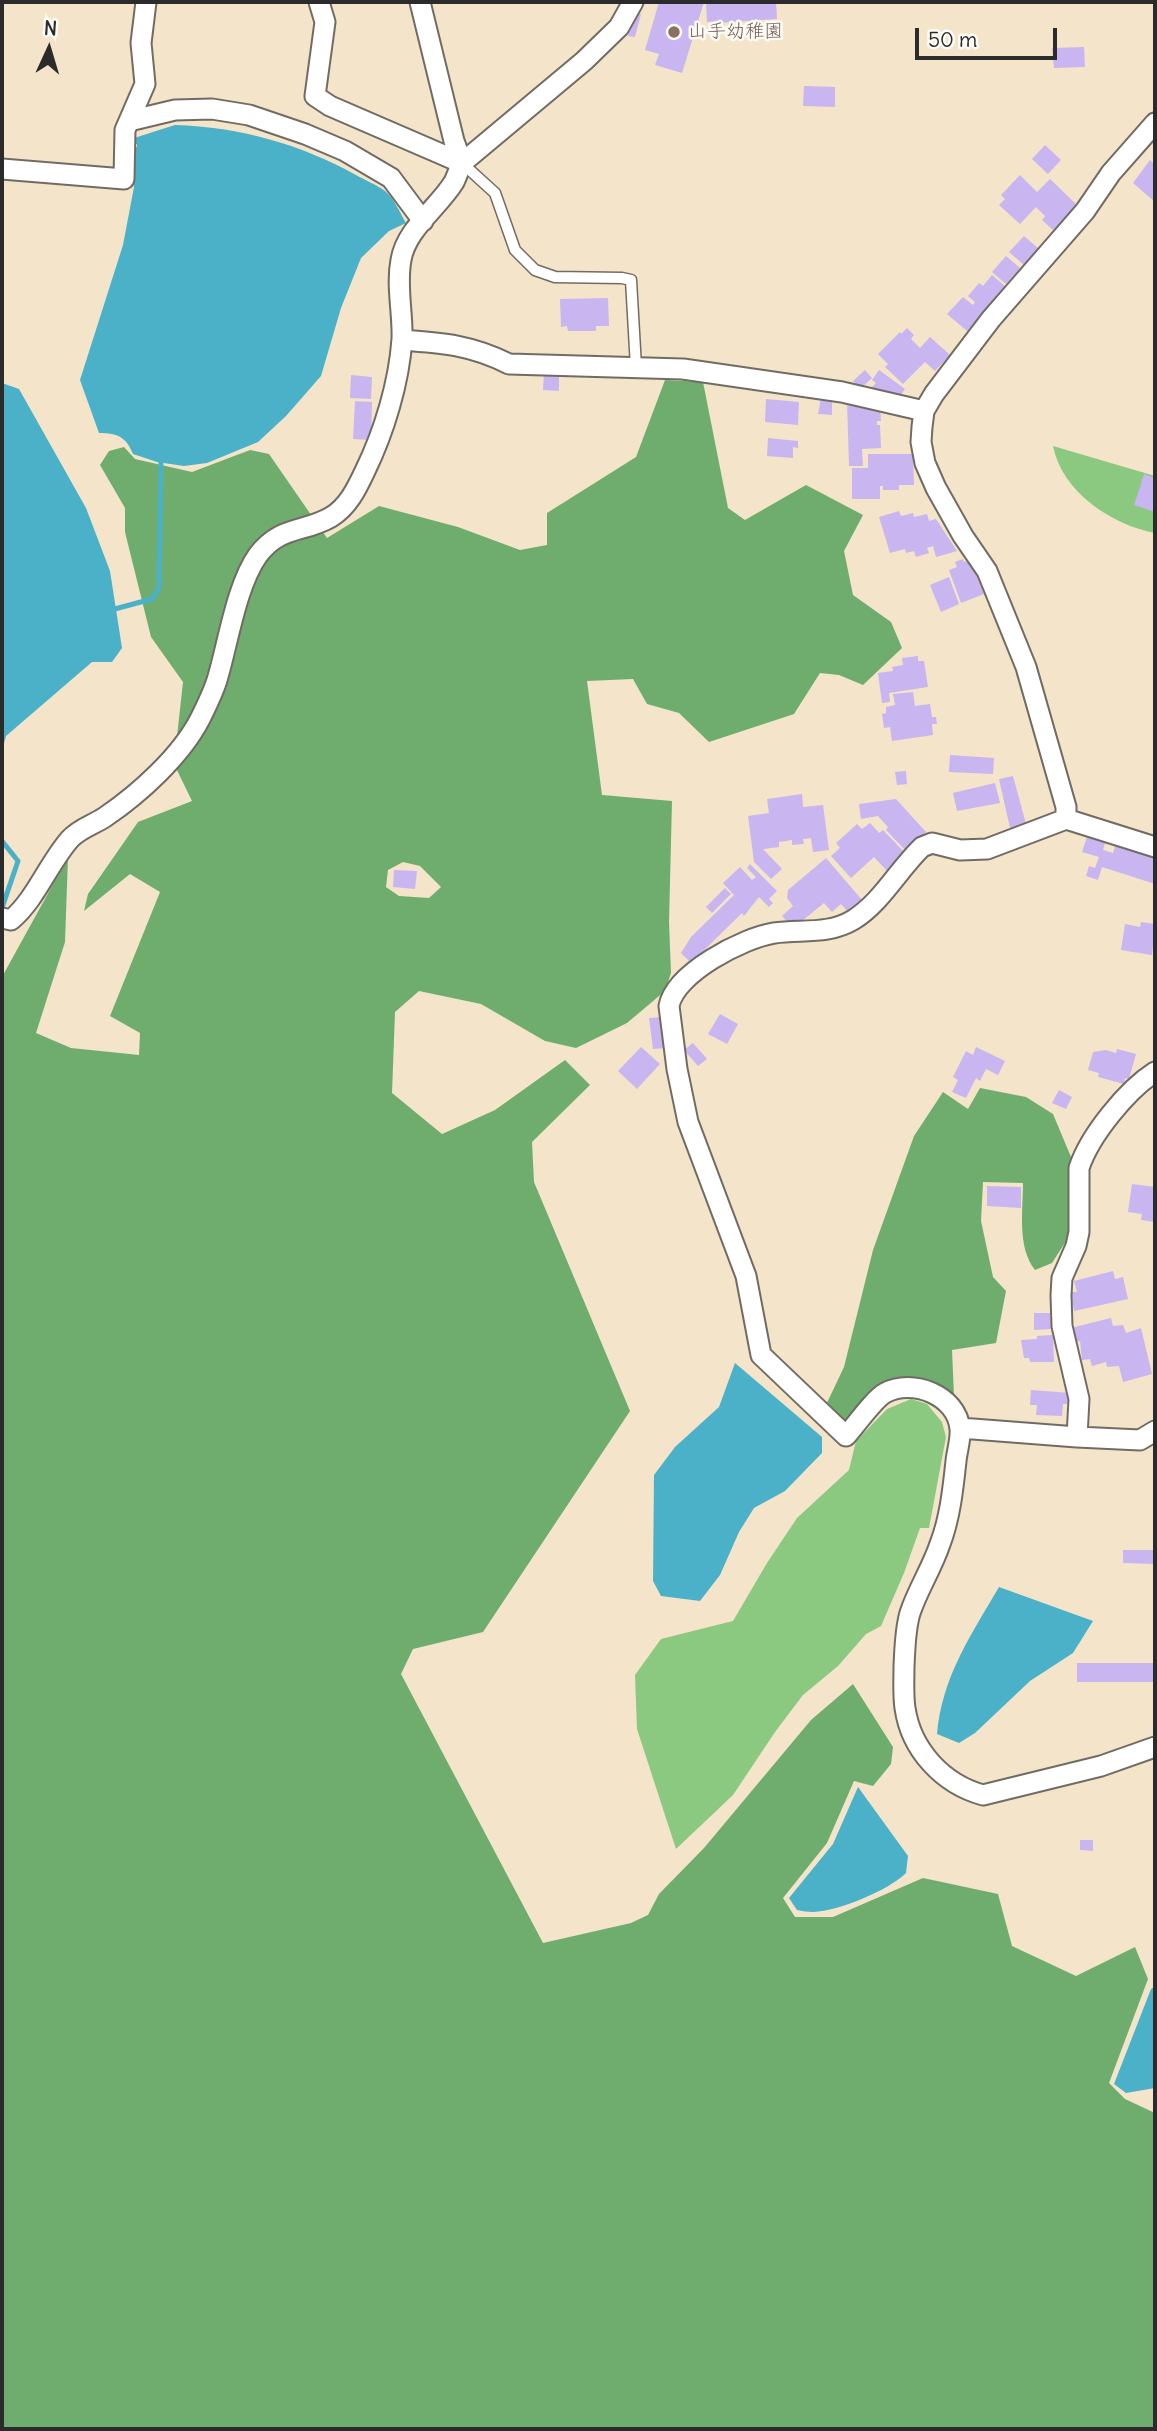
<!DOCTYPE html>
<html>
<head>
<meta charset="utf-8">
<style>
  body { margin:0 }
  #map { position:relative; width:1157px; height:2431px; overflow:hidden; background:#f3e4ca; font-family:Delius,sans-serif }
  canvas { display:block }
  .frame { position:absolute; inset:0; border:4px solid #2b2b2b; pointer-events:none }
  .north { position:absolute; left:14px; top:14px; width:70px; height:70px; -webkit-text-stroke:5px #fdfcf7; paint-order:stroke; rotate:4deg; font-size:19px; font-weight:700; line-height:28px; text-align:center; color:#2b2b2b }
  .north::after { content:''; display:block; margin:auto; width:24px; height:32px; background:#2b2b2b; clip-path:polygon(50% 0,100% 100%,50% 72%,0 100%) }
  .scale { position:absolute; left:915px; top:28px; width:142px; height:32px; box-sizing:border-box; border:4px solid #2b2b2b; border-top:0; padding-left:9px; font-size:21px; line-height:24px; white-space:nowrap; color:#2b2b2b; -webkit-text-stroke:5px #fdfcf7; paint-order:stroke }
</style>
</head>
<body>
<div id="map">
<canvas width="1157" height="2431"></canvas>
<div class="frame"></div>
<div class="north">N</div>
<div class="scale">50 m</div>
</div>
<script>
const ctx = document.querySelector('canvas').getContext('2d');
ctx.lineJoin = 'round';
function fill(path, color) { ctx.fillStyle = color; ctx.fill(path, 'evenodd'); }
function strokePath(path, color, width, dash) { ctx.strokeStyle = color; ctx.lineWidth = width; ctx.lineCap = dash ? 'butt' : 'round'; ctx.setLineDash(dash || []); ctx.stroke(path); }
function drawText(font, color, halo, rows, align = 'center') {
  ctx.font = font + ' Delius,"Klee One",sans-serif'; ctx.lineWidth = 5; ctx.setLineDash([]); ctx.textBaseline = 'middle'; ctx.strokeStyle = halo; ctx.fillStyle = color; for (const [text, x, y, turn = 0] of rows) {
    ctx.save(); ctx.translate(x, y); ctx.rotate((+turn || 0) * Math.PI / 180); ctx.textAlign = isNaN(turn) ? turn : align; if (halo) ctx.strokeText(text, 0, 0); ctx.fillText(text, 0, 0); ctx.restore();
  }
}
const green = new Path2D(`
  M1053 446 1155 476V533C1112 525 1062 492 1053 446Z
  M911 1399 927 1404 942 1422 946 1437 929 1528H920L904 1573 881 1626 866 1634 838 1666 803 1695 775 1732 733 1795 676 1849 637 1729 635 1675 661 1639 733 1621 767 1563 797 1518 849 1470 856 1441 887 1409Z`);
const forest = new Path2D(`
  M665 380 703 382 728 508 745 520 806 485 863 515 844 551 853 595 891 622 902 648 863 685 839 675 820 673 794 714 709 742 679 713 647 704 633 679 587 681 602 795 672 801 669 922 671 973 665 991 627 1023 576 1048 545 1041 481 1004 419 991 395 1012 392 1093 442 1134 495 1110 565 1060 590 1085 532 1142 534 1182 630 1411 483 1632 413 1649 401 1674 543 1943 631 1923 648 1915 659 1894 704 1848 811 1720 853 1684 893 1747 891 1764 873 1786 854 1781 827 1843 783 1898 795 1917H833L923 1878 998 1894 1012 1946 1076 1976 1135 1947 1148 1979 1109 2083 1125 2099 1155 2113V2429H2V977L68 857 65 942 36 1033 71 1048 139 1055 140 1033 110 1016 160 892 130 874 84 911 88 894 138 822 192 801 174 764 183 682 151 637 125 532V508L100 465 109 451 124 447 135 459 192 472 250 450 269 454 327 538 379 506 458 527 520 550 547 545V513L636 457ZM403 862 420 866 441 887 429 898 399 896 386 887 388 870Z
  M980 1088 1026 1097 1053 1114 1071 1157 1068 1238 1052 1263 1035 1270C1017 1247 1023 1211 1023 1183L983 1182 981 1221 993 1277 1006 1291 996 1343 952 1350 954 1396C895 1362 886 1381 844 1425L825 1407 844 1367 873 1250 914 1136 943 1092 968 1109Z`);
const water = new Path2D(`
  M175 125C240 127 300 144 356 175 365 180 377 185 385 191 394 198 400 213 406 223L389 231 361 258 341 308 321 376 286 416 258 442 207 463 184 466 157 462 133 454C126 437 118 433 99 433L80 380 123 245 134 187 131 148 137 147V144H131V139Z
  M2 383 19 389 86 508 110 571 122 648 112 662H92L6 736 2 751Z
  M735 1363 822 1437V1453L785 1491 754 1508 739 1532 720 1575 700 1601 661 1596 653 1581 654 1475 675 1447 719 1407Z
  M999 1587 1093 1621 1073 1653 1030 1681 975 1733 959 1743 937 1734C942 1677 971 1635 999 1587Z
  M858 1787 908 1856 906 1873C889 1890 839 1911 813 1912 808 1912 802 1911 797 1910L789 1898 833 1844Z
  M1155 1986V2088L1126 2093 1114 2084 1151 1989Z`);
const stream = new Path2D(`
  M111 610 152 599 159 588 161 458
  M2 841 18 861 2 908`);
const building = new Path2D(`
  M659 2H704L682 73 655 65 659 54 645 50Z
  M706 2H776L777 19 718 23V21L707 22Z
  M634 12 641 14 635 37 628 36Z
  M1084 47 1085 67 1054 68 1052 48Z
  M804 86 835 87V107L803 106Z
  M1045 145 1061 160 1048 174 1032 159Z
  M1150 160 1155 165V202L1133 183Z
  M1020 175 1037 192 1050 179 1078 206 1053 230 1042 220 1045 216 1036 207 1020 224 999 205 1005 199 1001 195Z
  M1024 236 1039 249 1024 265 1009 252Z
  M1006 256 1020 268 1006 284 992 272Z
  M992 275 1006 287 967 331 947 314 963 297 973 305 975 302 968 296 979 283 983 286Z
  M608 298 609 326H596V331H568L567 326 561 327 560 299Z
  M907 328 914 335 911 339 920 348 930 337 950 355 935 371 925 362 903 384 885 367 888 364 878 354 900 332 901 334Z
  M865 370 872 378 860 389 853 381Z
  M879 370 905 389 898 399 886 391 883 395 872 387 876 383 872 380Z
  M544 372 559 373V391L543 390Z
  M351 375 372 377 371 399 350 398Z
  M821 398H832V415L818 414Z
  M766 399 799 402 798 425 765 422Z
  M847 400 880 407 881 421H877V425H880L881 448 862 449 863 466H849Z
  M355 401 372 402 371 440 353 439Z
  M768 438 798 441V448L793 447V458L767 456Z
  M868 454H913L914 485H899V490H883V486H880V499H852V468H868Z
  M1144 474 1155 478V512L1134 505Z
  M899 511 901 516 913 513 914 517 927 514 929 521 936 519 957 551 936 557 933 546 927 548 929 553 916 557 914 551 906 553 905 549 890 553 879 517Z
  M963 559 964 562 971 560 984 594 961 603 949 570 957 567 955 562Z
  M949 577 959 604 941 612 930 585Z
  M918 656V661H924L928 687 889 693 890 702 882 703 878 673 893 671 892 667 903 665 902 658Z
  M913 692 915 706 930 704 932 717H936L937 724H932L933 735 892 741 890 727 884 728 882 714 886 713V707L895 705 893 694Z
  M950 755 994 758 993 774 949 772Z
  M906 771 907 784 897 785 895 772Z
  M1013 776 1026 824 1010 828 999 779Z
  M995 783 1000 803 957 811 953 793Z
  M802 794 803 807 823 805 829 850 813 852 811 838 803 839 804 844 792 845V840L779 842V847L763 849 782 869 771 879 754 862 748 816 769 813 767 799Z
  M896 799 926 832 906 851 886 830 888 827 878 816 861 819 859 804Z
  M870 823 879 833 883 830 906 854 887 871 874 857 851 878 831 856 840 848 836 843 857 824 862 829Z
  M1089 831 1107 836 1103 850 1113 853 1117 839 1147 849 1145 855 1155 859V884L1102 867 1098 880 1086 876 1089 866 1095 868 1099 857 1082 852Z
  M826 858 862 900 848 912 841 904 832 912 824 903 797 925 791 926 782 916 793 906 787 898 788 890Z
  M750 864 777 891 769 899 773 903 769 907 759 897 744 916 742 913 691 963 681 953 691 937 734 895 723 883 740 867 752 880 756 877 747 868Z
  M394 870 417 871 415 889 393 887Z
  M725 888 731 894 712 913 706 907Z
  M1141 922 1155 924 1152 955 1121 950 1125 924 1140 927Z
  M720 1014 738 1024 727 1044 708 1034Z
  M661 1017 665 1048 653 1049 649 1018Z
  M693 1043 707 1059 698 1066 684 1050Z
  M641 1047 660 1064 637 1089 618 1071Z
  M976 1047 1005 1061 998 1075 986 1069 980 1081 976 1078 966 1098 952 1092 958 1080 953 1077 966 1051 973 1055Z
  M1117 1049 1136 1054 1129 1079 1125 1078 1124 1084 1098 1077 1099 1073 1088 1070 1093 1052 1106 1050 1116 1053Z
  M1059 1090 1072 1097 1066 1109 1052 1103Z
  M1132 1184 1155 1187V1222L1141 1220 1142 1214 1128 1212Z
  M987 1186 1021 1187V1208L987 1206Z
  M1113 1271 1115 1279 1123 1277 1128 1299 1074 1311 1071 1292H1077L1074 1281Z
  M1034 1313H1050L1051 1329 1034 1330Z
  M1111 1318 1113 1326 1123 1325 1126 1333 1141 1328 1152 1374 1123 1382 1119 1366 1107 1367 1106 1362 1092 1366 1090 1359 1082 1360 1080 1341 1072 1343 1071 1328Z
  M1053 1335 1054 1362H1030L1029 1358H1024L1021 1340 1037 1339V1336Z
  M1031 1390 1070 1393 1069 1404H1063L1062 1416 1036 1415 1037 1405H1030Z
  M1123 1550H1155V1564L1123 1563Z
  M1077 1663H1155V1682H1077Z
  M1080 1840H1093V1851L1080 1850Z`);
const lane = new Path2D(`
  M462 163 495 193 515 250 535 270 555 277 622 278 631 280 636 367`);
const street = new Path2D(`
  M319 2 325 22 315 96 330 106 462 163 584 61 619 27 633 2
  M129 121 175 110 212 109 249 115 305 134 345 151 391 178 423 221
  M2 169 124 179 125 130 145 84 141 43 146 2
  M402 340C443 343 471 345 509 364L683 369 842 392 924 411
  M1066 819V807L1026 667 987 571 963 536 936 488 925 463 921 442 922 427 924 411 934 394 991 319 1085 211 1111 173 1155 123
  M1155 847 1066 819 987 849 960 850 932 843 922 847C898 870 881 903 853 920 828 935 801 929 774 933 743 938 675 973 669 1006L677 1069 688 1122 746 1276 761 1355 846 1436C855 1426 875 1398 885 1393 912 1378 957 1395 960 1429 961 1439 957 1451 956 1461 953 1489 950 1518 940 1544 932 1568 918 1589 910 1613 905 1630 905 1648 904 1666 904 1680 903 1695 905 1708 911 1750 943 1784 983 1795L1101 1766 1155 1747
  M2 918 11 920C36 899 48 864 70 839 80 828 93 825 105 817 139 794 181 756 200 719 206 707 213 693 217 680 228 644 236 586 258 555 281 525 304 533 331 517 348 507 357 488 365 471 384 432 399 383 402 339 403 313 396 286 401 260 406 229 438 208 454 182 457 176 459 169 462 163L454 141 420 2
  M1155 1072C1127 1090 1090 1135 1079 1168V1232L1076 1246 1062 1278 1061 1295 1062 1326 1079 1399 1077 1437 1140 1440 1155 1431
  M960 1428 1077 1437`);
const markers = [
  [674,32,7,"#8d6e63"]
];
const educationNames = [
  ["山手幼稚園",688,32]
];
fill(green, '#8ac97f');
fill(forest, '#6fad6e');
fill(water, '#4ab1c9');
strokePath(stream, '#4ab1c9', 5);
fill(building, '#c9b5f0');
strokePath(lane, '#716c63', 13);
strokePath(street, '#716c63', 23);
strokePath(lane, '#fff', 10);
strokePath(street, '#fff', 19);
for (const [x, y, r, color] of markers) { const dot = new Path2D(); dot.arc(x, y, r, 0, 2 * Math.PI); ctx.fillStyle = color; ctx.fill(dot); strokePath(dot, '#fdfcf7', 2.5); }
drawText('19px', '#785e54', '#fdfcf7', educationNames, 'left');
</script>
</body>
</html>
